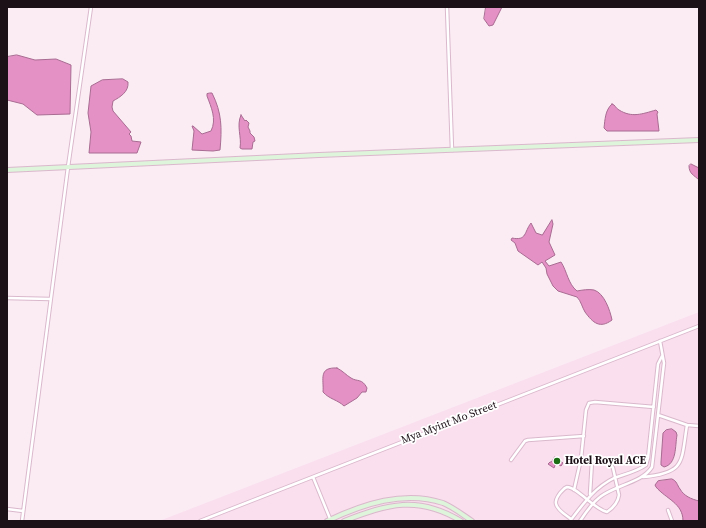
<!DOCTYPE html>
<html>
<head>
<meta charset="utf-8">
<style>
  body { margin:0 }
  #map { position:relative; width:706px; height:528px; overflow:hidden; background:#fbecf4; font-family:"Source Serif 4",serif }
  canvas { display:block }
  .frame { position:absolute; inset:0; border:8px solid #1d1118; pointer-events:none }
</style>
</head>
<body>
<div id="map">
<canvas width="706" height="528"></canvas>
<div class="frame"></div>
</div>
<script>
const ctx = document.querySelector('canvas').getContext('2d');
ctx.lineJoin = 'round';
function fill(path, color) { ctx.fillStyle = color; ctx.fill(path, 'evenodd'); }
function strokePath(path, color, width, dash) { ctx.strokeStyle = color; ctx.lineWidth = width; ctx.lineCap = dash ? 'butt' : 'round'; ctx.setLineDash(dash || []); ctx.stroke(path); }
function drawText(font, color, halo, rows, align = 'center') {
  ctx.font = font + ' "Source Serif 4",serif'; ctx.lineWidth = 3.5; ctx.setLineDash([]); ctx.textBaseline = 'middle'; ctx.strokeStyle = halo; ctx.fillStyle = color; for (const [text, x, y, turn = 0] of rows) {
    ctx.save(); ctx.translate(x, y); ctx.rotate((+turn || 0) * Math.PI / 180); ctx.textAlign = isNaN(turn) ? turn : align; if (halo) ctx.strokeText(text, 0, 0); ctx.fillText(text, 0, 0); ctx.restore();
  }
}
const built = new Path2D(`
  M699 312V521H159Z`);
const water = new Path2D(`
  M486 7H502L493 25 489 26 484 19Z
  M17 55 35 60 56 59 71 65 70 114 37 115 23 104 7 100V57Z
  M123 79 128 82C129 92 120 97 113 101L112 107 113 111 131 132 129 134 131 136 132 141 141 142 137 153H89L91 132 88 113 91 86 102 80Z
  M210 93H212C222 113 222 128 220 150L213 151 192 150 194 131 192 126H193L202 134 211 131C217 119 211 107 207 96V94Z
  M612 104C616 105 615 108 619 110 632 118 642 114 656 110L658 112 657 114 659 131H607L604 128C605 120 605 110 612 104Z
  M241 115 245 121 246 120 249 123 248 127 250 131V133L254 137 255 141 253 142 252 149H242L240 148C242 137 236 126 241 115Z
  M691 164 699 168V180C694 175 689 174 689 166Z
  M552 220 553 224 549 242 555 255 545 261 549 266 561 262C567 271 568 284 577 291 582 290 589 289 594 290 604 293 610 310 612 320 600 329 593 323 585 312 582 307 581 301 577 297L558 291 553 286 547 274 546 268 542 262 538 265 518 251 515 243 511 240 512 238C527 241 524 232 531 223L536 233 542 235Z
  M337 368C343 371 346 375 351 378 357 382 362 378 367 388L366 392H362L357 398 344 406C338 400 329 399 323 392 324 379 318 367 337 368Z
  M672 429 676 432 677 435C675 446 677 464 664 467L661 465V462L663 433 666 430Z
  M555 457 563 463 561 466 556 463 554 468 548 464 550 462H551Z
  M672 479C677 481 677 485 680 489 684 496 691 499 699 501V521H683C683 503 666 499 656 487L655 485 658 481Z`);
const minor = new Path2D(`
  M447 7 452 150
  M7 298 50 299
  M658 415 687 425 699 426
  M511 460 525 441 528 440 584 436
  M313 477 331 521
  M643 477C686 473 681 462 687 425
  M574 490 581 459 586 410 589 403 595 402 654 407
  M590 494 592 461
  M7 509 23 511
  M668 510 672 521
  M571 519C567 516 557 510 556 504 555 500 557 497 560 493 562 491 564 488 567 487 577 487 594 509 607 512 613 508 618 502 619 495L613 468 610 463 581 459
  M22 521 68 167 91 7
  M200 521 699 326
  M570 521C583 504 594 488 614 478 625 474 636 472 646 465L648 458 658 364 662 356
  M580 521C586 512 592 503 600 497 615 485 642 483 652 467L664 363 660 341`);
const secondary = new Path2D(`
  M7 170 319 155 699 140
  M327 521C363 504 404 490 443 503 453 507 463 515 472 521
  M344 521C388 504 418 495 461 521`);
const markers = [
  [557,461,4,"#1b6d13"]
];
const streetNames = [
  ["Mya Myint Mo Street",449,423,-21]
];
const poiNames = [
  ["Hotel Royal ACE",565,461]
];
fill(built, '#fae0ef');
fill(water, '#e491c5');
strokePath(water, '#a86b91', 1);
strokePath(minor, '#dab8cc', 4.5);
strokePath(secondary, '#dab8cc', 6);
strokePath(minor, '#fff', 2.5);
strokePath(secondary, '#def4db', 4);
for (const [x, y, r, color] of markers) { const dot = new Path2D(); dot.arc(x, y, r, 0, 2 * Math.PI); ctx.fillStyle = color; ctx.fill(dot); strokePath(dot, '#fff', 1.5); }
drawText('11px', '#1d1118', '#fff', streetNames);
drawText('bold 11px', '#1d1118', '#fff', poiNames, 'left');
</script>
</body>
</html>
